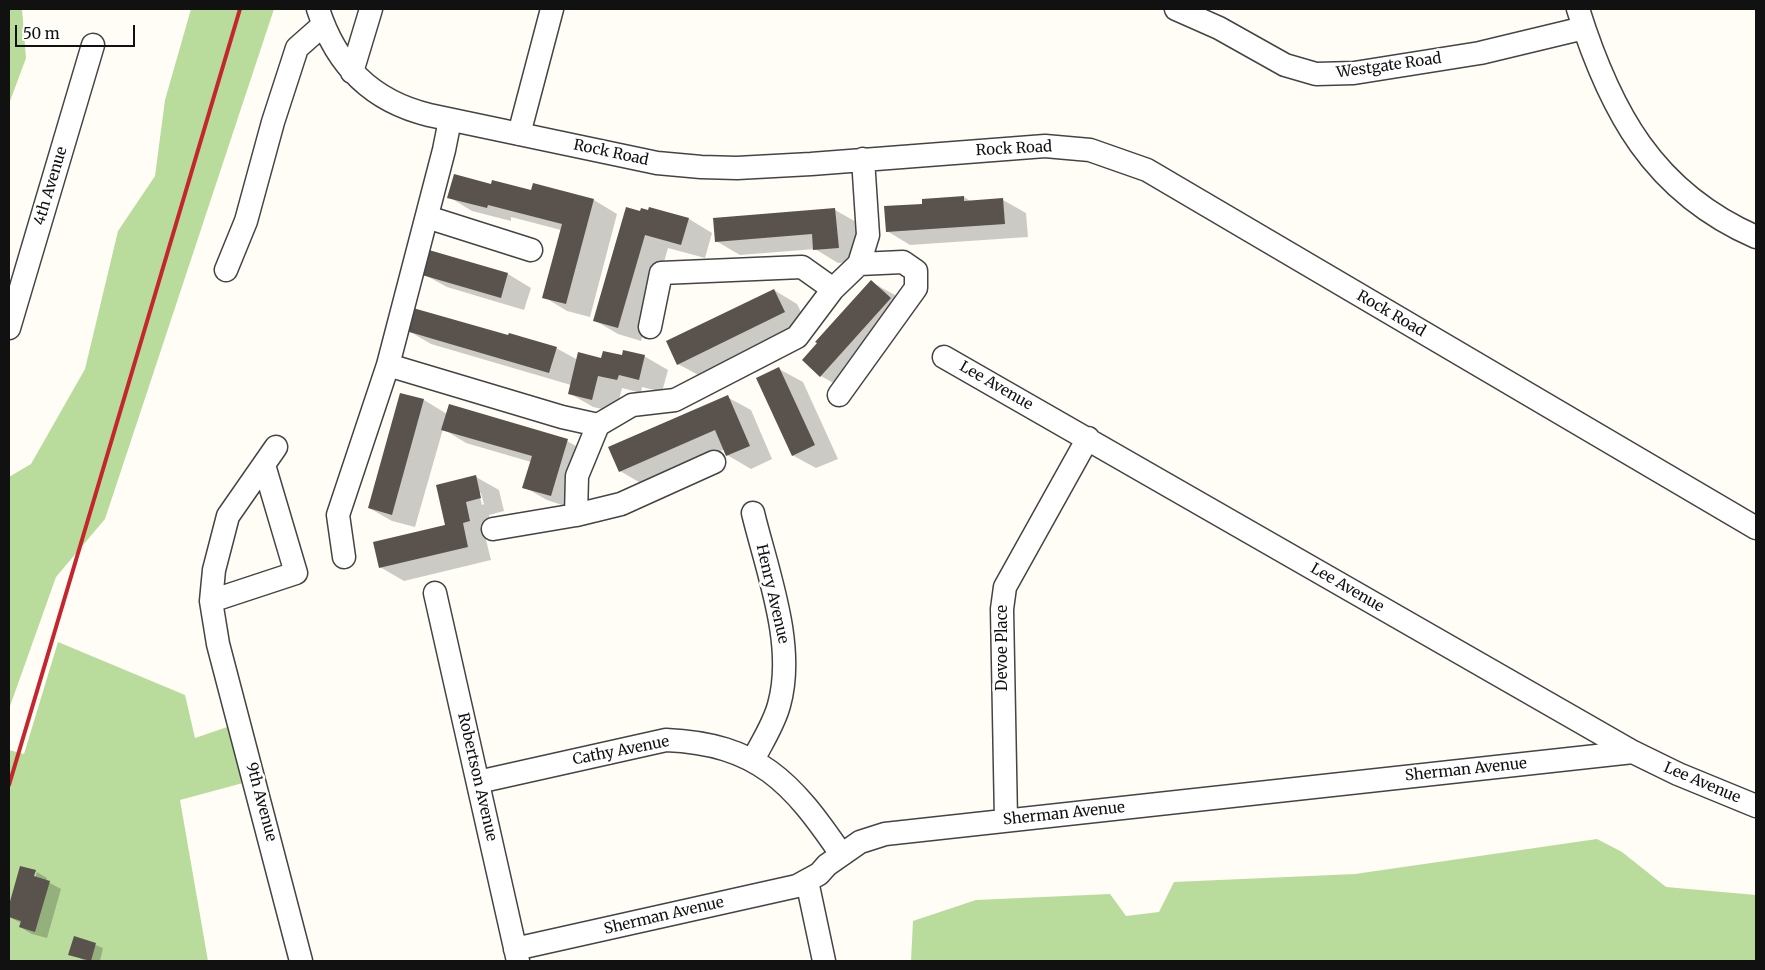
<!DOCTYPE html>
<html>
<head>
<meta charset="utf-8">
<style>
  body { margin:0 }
  #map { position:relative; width:1765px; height:970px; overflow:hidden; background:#fffdf5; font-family:Merriweather,serif }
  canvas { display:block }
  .frame { position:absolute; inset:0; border:10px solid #111; pointer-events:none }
  .scale { position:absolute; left:15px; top:25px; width:120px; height:22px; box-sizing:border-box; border:2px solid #111; border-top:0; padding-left:6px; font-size:15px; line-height:18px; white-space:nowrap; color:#111; -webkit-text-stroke:4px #fff; paint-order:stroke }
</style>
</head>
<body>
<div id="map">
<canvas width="1765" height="970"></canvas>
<div class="frame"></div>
<div class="scale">50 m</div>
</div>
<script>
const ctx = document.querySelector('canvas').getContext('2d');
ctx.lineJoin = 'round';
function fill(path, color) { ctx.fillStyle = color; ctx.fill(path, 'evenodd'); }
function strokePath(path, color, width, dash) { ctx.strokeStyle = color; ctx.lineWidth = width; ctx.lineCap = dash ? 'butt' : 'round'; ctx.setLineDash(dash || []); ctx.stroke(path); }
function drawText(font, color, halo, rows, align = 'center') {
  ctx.font = font + ' Merriweather,serif'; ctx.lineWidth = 5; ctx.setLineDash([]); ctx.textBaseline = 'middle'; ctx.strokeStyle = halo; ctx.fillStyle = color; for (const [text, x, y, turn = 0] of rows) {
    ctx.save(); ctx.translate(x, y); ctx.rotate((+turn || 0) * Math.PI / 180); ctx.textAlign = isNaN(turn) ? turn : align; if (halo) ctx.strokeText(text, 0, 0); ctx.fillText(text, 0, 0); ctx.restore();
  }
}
const forest = new Path2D(`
  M9 9H22L26 58 9 104Z
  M191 9H274L105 519 56 577 9 709V477L31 464 85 369 118 231 155 176 165 100Z
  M58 642 185 695 195 738 242 722 254 780 180 800 208 961H9V750L24 754Z
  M1597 839 1622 852 1666 887 1756 895V961H911L913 921 976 900 1110 894 1126 916 1159 912 1174 882 1355 874Z`);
const shadow = new Path2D(`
  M492 185 594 200 617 214 590 317 567 311 544 297 561 230 511 217V221L472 211 449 197Z
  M964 197 972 202 1003 200 1026 213 1028 237 910 245 887 231 923 205Z
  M835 210 858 223 862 261 838 263 815 249 740 255 716 241Z
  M641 212 689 219 712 233 705 258 668 248 641 341 618 334 594 320Z
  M430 252 508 274 531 288 524 310 447 287 423 274Z
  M871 282 895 295 913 312 844 389 821 376 803 360Z
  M774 290 797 304 808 326 702 377 678 364Z
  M407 330 509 337 556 348 578 360 644 356 668 370 662 392 642 387 641 393 622 388 616 412 593 407 569 393 571 385 431 344Z
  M779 369 803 382 838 459 816 468 792 455Z
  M401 394 424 400 447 414 567 441 590 454 574 509 547 500 524 487 531 462 466 443 443 429 415 527 392 521 369 508Z
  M727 397 751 410 772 459 751 469 727 455 725 449 644 485 620 471Z
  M476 477 499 490 504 511 489 515 493 534 485 536 491 560 404 581 380 567 447 526ZM479 493H481L484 504 482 505Z
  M21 867 35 871 47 878 46 881 61 889 47 938 32 934 20 927 21 923 9 917ZM34 872H37L34 882Z
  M75 937 103 948 100 961H86L69 954Z`);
const building = new Path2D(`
  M454 174 491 184 492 180 531 190 533 183 594 199 566 304 542 298 562 224 488 205 487 208 447 198Z
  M964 196V201L1003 198 1005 224 886 232 884 206 922 204V199Z
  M626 207 640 211 641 208 648 210 649 207 689 218 681 245 645 235 618 328 593 321Z
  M835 208 839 248 813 250 812 234 715 242 713 218Z
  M429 250 508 273 501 298 422 275Z
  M871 280 891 298 820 377 802 360 817 343 815 342Z
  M774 289 785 312 677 365 666 341Z
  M413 308 508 335 509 333 557 347 549 373 406 331Z
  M623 350 645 355 639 380 619 375 617 380 598 376 592 400 568 394 578 352 601 358 603 351 622 355Z
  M779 367 815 445 792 456 756 378Z
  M400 393 424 399 392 515 368 508Z
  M728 395 750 446 726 456 715 430 619 472 608 447Z
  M449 404 568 439 551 496 522 488 532 456 441 430Z
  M476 475 481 498 466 502 470 521 463 523 468 547 379 568 373 542 445 525 436 485Z
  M20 866 36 870 34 876 50 881 35 932 19 927 21 921 9 917V905Z
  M74 936 96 943 91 961 68 955Z`);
const minor = new Path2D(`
  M318 9C336 65 371 101 429 115L657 163 701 167 737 168 811 164 1045 146 1090 150 1147 170 1756 528
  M1176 9 1219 28 1285 65 1316 74 1354 73 1480 53 1584 28
  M1578 9C1610 111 1653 192 1756 237
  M352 72 371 9
  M450 120 444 150 388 365 562 417 598 425 632 405 675 400 797 337 833 289 859 264 868 235 863 159
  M519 134 552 9
  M427 217 531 250
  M226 270 246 221 273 122 297 48 323 25
  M650 327 661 273 802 267 833 289
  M9 328 93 45
  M944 357 1633 752 1678 774 1756 806
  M839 395 916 288V271L903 262 859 264
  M276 447 228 516 214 570 211 601 218 644 301 961
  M576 515 621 504 714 462
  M493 529 576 515 577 476 598 425
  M344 557 338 515 388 365
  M435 593 518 961
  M211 601 296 573 264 465
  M753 760C762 742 774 724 779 705 796 645 767 571 753 513
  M478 782 666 740C758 744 792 782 841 854
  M1006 820 1002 609 1005 587 1088 438
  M807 881 824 961
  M515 949 797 886 819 874 827 865 860 842 885 834 1633 752`);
const rail = new Path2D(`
  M9 785 240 9`);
const streetNames = [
  ["Westgate Road",1389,66,-8],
  ["Rock Road",1014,149,-3],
  ["Rock Road",611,153,12],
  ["4th Avenue",51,186,-73],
  ["Rock Road",1391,314,30],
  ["Lee Avenue",996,386,30],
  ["Lee Avenue",1347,588,30],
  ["Henry Avenue",772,594,77],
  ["Devoe Place",1003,648,-90],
  ["Cathy Avenue",621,751,-11],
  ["Sherman Avenue",1466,770,-6],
  ["Robertson Avenue",477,777,77],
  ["Lee Avenue",1702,783,23],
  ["9th Avenue",261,802,75],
  ["Sherman Avenue",1064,814,-6],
  ["Sherman Avenue",664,916,-13]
];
fill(forest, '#b9dc9c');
fill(shadow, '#0003');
fill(building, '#5a524d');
strokePath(minor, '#444', 25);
strokePath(minor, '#fff', 22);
strokePath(rail, '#c4262e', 4);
drawText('15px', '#111', '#fff', streetNames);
</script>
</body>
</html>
